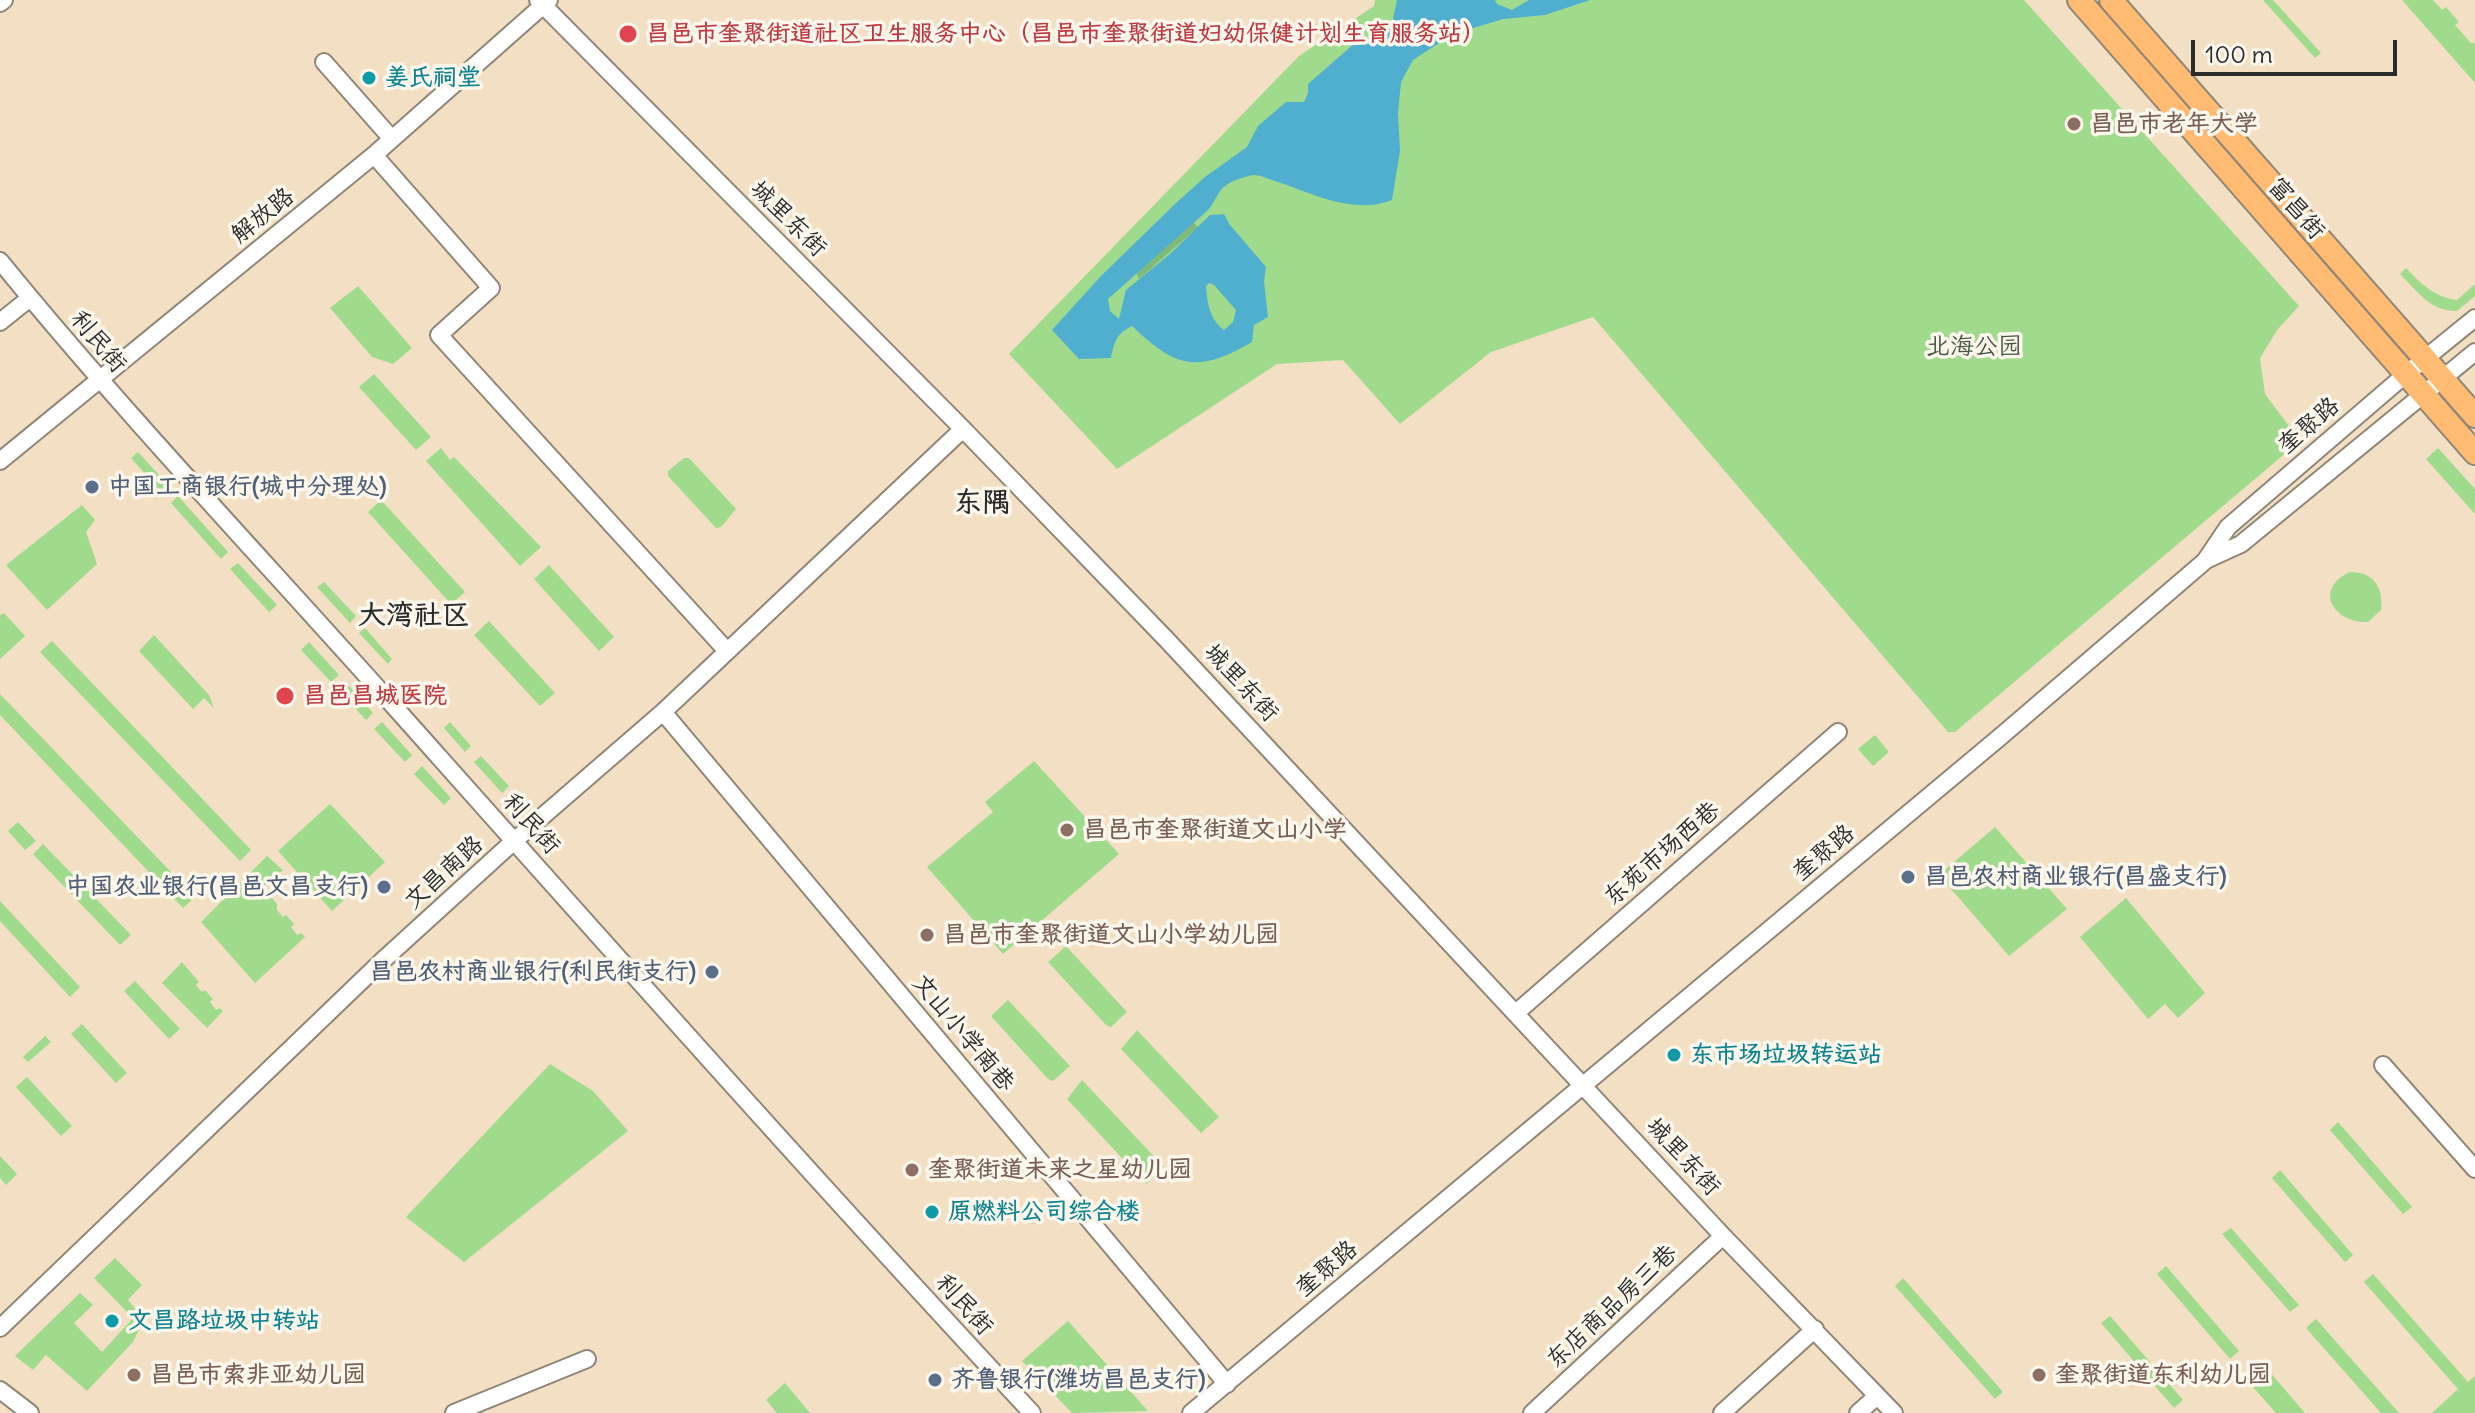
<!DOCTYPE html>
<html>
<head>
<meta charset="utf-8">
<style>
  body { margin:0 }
  #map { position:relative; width:2475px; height:1413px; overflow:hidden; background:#f3e0c4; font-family:Delius,sans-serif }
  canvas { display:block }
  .scale { position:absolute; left:2191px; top:40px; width:206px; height:36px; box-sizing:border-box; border:4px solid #2b2b2b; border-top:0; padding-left:10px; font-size:24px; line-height:28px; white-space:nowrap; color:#2b2b2b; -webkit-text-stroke:6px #fbf7ec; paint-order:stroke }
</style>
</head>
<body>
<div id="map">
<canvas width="2475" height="1413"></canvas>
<div class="scale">100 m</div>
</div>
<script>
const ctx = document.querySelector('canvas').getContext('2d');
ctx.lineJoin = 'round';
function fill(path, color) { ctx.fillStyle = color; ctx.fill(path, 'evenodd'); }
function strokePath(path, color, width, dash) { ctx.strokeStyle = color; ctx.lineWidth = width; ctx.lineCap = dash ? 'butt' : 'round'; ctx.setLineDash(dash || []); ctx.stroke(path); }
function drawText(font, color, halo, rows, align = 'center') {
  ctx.font = font + ' Delius,"LXGW WenKai TC",sans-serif'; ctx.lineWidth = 7; ctx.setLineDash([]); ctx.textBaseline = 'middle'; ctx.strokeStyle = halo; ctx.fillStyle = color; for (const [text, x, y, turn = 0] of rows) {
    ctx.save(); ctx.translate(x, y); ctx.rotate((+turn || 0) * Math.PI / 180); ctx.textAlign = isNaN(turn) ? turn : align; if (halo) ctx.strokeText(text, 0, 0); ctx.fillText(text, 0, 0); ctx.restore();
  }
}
const green = new Path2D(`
  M1375 0H2024L2299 306 2278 329 2260 358 2265 394 2300 441 1955 732H1948L1593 317 1491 352 1400 424 1343 360 1277 364 1117 469 1009 354 1299 56 1374 6Z
  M2263 0H2273L2321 53 2315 58Z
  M2402 0H2433L2442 10 2446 7 2459 22 2455 25 2471 43H2475V83Z
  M2406 268C2420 283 2436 298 2457 300L2475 284V296L2457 311C2430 311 2418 292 2400 274Z
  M358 286 412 348 393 364 372 357 330 308Z
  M374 374 431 437 416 450 359 387Z
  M441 448 450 460 454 457 541 547 520 566 426 461Z
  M2438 448 2475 489V514L2426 459Z
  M138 452 169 486 162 493 131 458Z
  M684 458H689L736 509 721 527 716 528 668 476V471Z
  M178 496 228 552 221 559 171 503Z
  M381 500 465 592 451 604 368 512Z
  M82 505 95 520 86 532 97 564 47 610 6 565Z
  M238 563 277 605 269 612 230 569Z
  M549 565 614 637 599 651 534 579Z
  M2350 572C2374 572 2384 588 2381 610L2368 622C2333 623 2313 589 2350 572Z
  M324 582 356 616 350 623 317 587Z
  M4 613 25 636 0 659V615Z
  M489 621 555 693 540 706 474 635Z
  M365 628 392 659 388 664 359 633Z
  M154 635 209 695 214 708 204 698 193 709 139 651Z
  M52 641 251 850 240 861 40 652Z
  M309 642 339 675 331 682 301 650Z
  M349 686 373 713 366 720 341 693Z
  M0 694 195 897 183 908 0 715Z
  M382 722 412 755 405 762 374 729Z
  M450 722 471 746 465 752 444 728Z
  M1875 735 1889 752 1873 766 1858 749Z
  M481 756 509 786 502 793 474 762Z
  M1034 761 1119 854 1003 954 927 867 993 812 985 802Z
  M422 766 451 798 444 805 414 774Z
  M330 804 385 862 332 911 278 851Z
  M18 822 36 841 25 850 8 831Z
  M1995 827 2067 909 2009 956 1939 875Z
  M43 844 131 935 120 945 33 854Z
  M267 856 283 870 263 887 277 904V910L283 917 286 915 294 924 291 927 297 935 301 933 305 937 255 983 201 922Z
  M2126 898 2205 993 2178 1018 2165 1004 2148 1019 2080 937Z
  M0 901 80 987 70 997 0 921Z
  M1066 946 1127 1012 1111 1027 1106 1025 1048 962Z
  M182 962 199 982 196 985 202 992 205 990 213 999 210 1002 216 1010 220 1008 223 1011 207 1028 162 983Z
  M135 981 180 1029 169 1039 124 991Z
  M1008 1000 1070 1066 1053 1081 1048 1079 991 1016Z
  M82 1024 127 1073 116 1083 71 1034Z
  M1137 1030 1219 1117 1201 1133 1121 1049Z
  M45 1036 51 1042 28 1062 23 1057Z
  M550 1064 593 1091 628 1131 464 1262 406 1217Z
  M27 1077 72 1126 61 1136 16 1087Z
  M1082 1080 1164 1167 1146 1184 1067 1099Z
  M2338 1122 2412 1207 2403 1214 2330 1130Z
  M0 1156 17 1174 6 1185 0 1178Z
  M2280 1170 2353 1255 2345 1262 2272 1178Z
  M2231 1228 2299 1305 2290 1312 2222 1234Z
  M115 1258 142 1285 128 1300 144 1319 133 1342 87 1391 46 1355 33 1370 15 1356 80 1293 93 1305 74 1323 102 1352 133 1318 94 1278Z
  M2166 1266 2239 1351 2230 1359 2157 1274Z
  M2373 1274 2468 1382 2475 1376V1413H2432L2458 1389 2364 1282Z
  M1903 1278 2003 1392 1995 1399 1895 1286Z
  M2110 1316 2183 1400 2174 1408 2101 1323Z
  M2316 1319 2399 1413H2381L2306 1328Z
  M1068 1321 1148 1411 1072 1413 1022 1361Z
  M2262 1363 2305 1413H2276L2245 1378Z
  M785 1383 810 1413H777L766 1400Z`);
const forest = new Path2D(`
  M1193 222 1198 227 1139 279 1136 273Z`);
const water = new Path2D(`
  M1397 0H1495L1497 4 1512 10 1529 0H1590L1545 15 1503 19 1453 34 1413 60 1401 82 1398 113 1400 151 1392 200C1354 215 1314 194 1278 182 1271 180 1261 175 1254 175 1246 176 1231 181 1225 186 1217 192 1215 203 1207 211L1108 299 1110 311 1119 319 1126 290 1170 254 1210 215 1224 214 1230 225 1266 267 1264 281 1268 317 1254 325 1252 342C1197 374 1176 368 1132 326 1117 333 1114 342 1111 358L1079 359 1052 330 1101 276 1175 204 1205 177 1247 147 1258 126 1286 102H1304L1308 93V84L1355 43 1377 44 1393 19ZM1209 283 1214 285 1236 310 1233 322 1224 330C1210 320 1207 303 1206 286Z`);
const minor = new Path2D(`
  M538 0 963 429 1166 639 1723 1236 1894 1413
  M0 3 4 0
  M324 62 392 139
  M374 155 491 288 439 335 727 651
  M0 261C125 414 260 556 391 703 603 941 815 1180 1032 1413
  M0 322 30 298
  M0 461 374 155 549 0
  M2206 560 2241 544 2475 352
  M663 712 1227 1384
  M1517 1012 1838 732
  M2383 1065 2475 1169
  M0 1328 381 962 514 841 663 712 963 429
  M0 1390 30 1413
  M454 1413 587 1359
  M1191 1413 2000 737 2205 561 2228 527 2406 374 2475 318
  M1532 1413 1723 1236
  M1722 1413 1815 1329
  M1858 1413 1877 1396`);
const major = new Path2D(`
  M2079 0 2475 453
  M2111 0 2475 416`);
const markers = [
  [628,34,10,"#e0444e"],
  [369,78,8,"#0f9aa8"],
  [2074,124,8,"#8d6e63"],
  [92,487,8,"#5c6f8a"],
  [285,696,10,"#e0444e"],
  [1067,830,8,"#8d6e63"],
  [1908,877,8,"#5c6f8a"],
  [384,887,8,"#5c6f8a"],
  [927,935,8,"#8d6e63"],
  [712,972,8,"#5c6f8a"],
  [1674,1055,8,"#0f9aa8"],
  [912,1170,8,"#8d6e63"],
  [932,1212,8,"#0f9aa8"],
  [112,1321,8,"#0f9aa8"],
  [134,1375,8,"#8d6e63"],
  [2039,1375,8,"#8d6e63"],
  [935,1380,8,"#5c6f8a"]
];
const healthNames = [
  ["昌邑市奎聚街道社区卫生服务中心（昌邑市奎聚街道妇幼保健计划生育服务站）",646,34],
  ["昌邑昌城医院",303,696]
];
const cultureNames = [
  ["姜氏祠堂",385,78],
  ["东市场垃圾转运站",1690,1055],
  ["原燃料公司综合楼",948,1212],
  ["文昌路垃圾中转站",128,1321]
];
const educationNames = [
  ["昌邑市老年大学",2090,124],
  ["昌邑市奎聚街道文山小学",1083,830],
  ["昌邑市奎聚街道文山小学幼儿园",943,935],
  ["奎聚街道未来之星幼儿园",928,1170],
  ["昌邑市索非亚幼儿园",150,1375],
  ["奎聚街道东利幼儿园",2055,1375]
];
const streetNames = [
  ["富昌街",2296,209,49],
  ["解放路",263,216,-39],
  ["城里东街",788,219,45],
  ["利民街",98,342,50],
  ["奎聚路",2309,426,-41],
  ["城里东街",1241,683,47],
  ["利民街",531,824,48],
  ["奎聚路",1824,853,-40],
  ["东苑市场西巷",1662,854,-41],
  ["文昌南路",444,873,-42],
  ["文山小学南巷",963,1033,50],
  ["城里东街",1683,1157,47],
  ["奎聚路",1327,1269,-40],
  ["利民街",964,1305,48],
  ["东店商品房三巷",1612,1307,-43]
];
const parkNames = [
  ["北海公园",1974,347]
];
const serviceNames = [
  ["中国工商银行(城中分理处)",108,487],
  ["昌邑农村商业银行(昌盛支行)",1924,877],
  ["中国农业银行(昌邑文昌支行)",368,887,"right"],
  ["昌邑农村商业银行(利民街支行)",696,972,"right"],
  ["齐鲁银行(潍坊昌邑支行)",951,1380]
];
const quarterNames = [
  ["东隅",982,503],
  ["大湾社区",414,616]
];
fill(green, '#9fda8d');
fill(forest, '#7fba78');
fill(water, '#50aecf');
strokePath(minor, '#8f8678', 20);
strokePath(major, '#8f8678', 26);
strokePath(minor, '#fff', 16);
strokePath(major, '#ffbb71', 22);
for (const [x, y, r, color] of markers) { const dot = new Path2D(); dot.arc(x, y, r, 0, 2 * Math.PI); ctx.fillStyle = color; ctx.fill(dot); strokePath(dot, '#fbf7ec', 3); }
drawText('bold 24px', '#be3a42', '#fbf7ec', healthNames, 'left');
drawText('bold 24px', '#0d838f', '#fbf7ec', cultureNames, 'left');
drawText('bold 24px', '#785e54', '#fbf7ec', educationNames, 'left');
drawText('24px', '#2b2b2b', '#fbf7ec', streetNames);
drawText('24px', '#485744', '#fbf7ec', parkNames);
drawText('bold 24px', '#4e5e75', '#fbf7ec', serviceNames, 'left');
drawText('bold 28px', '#2b2b2b', '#fbf7ec', quarterNames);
</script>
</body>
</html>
